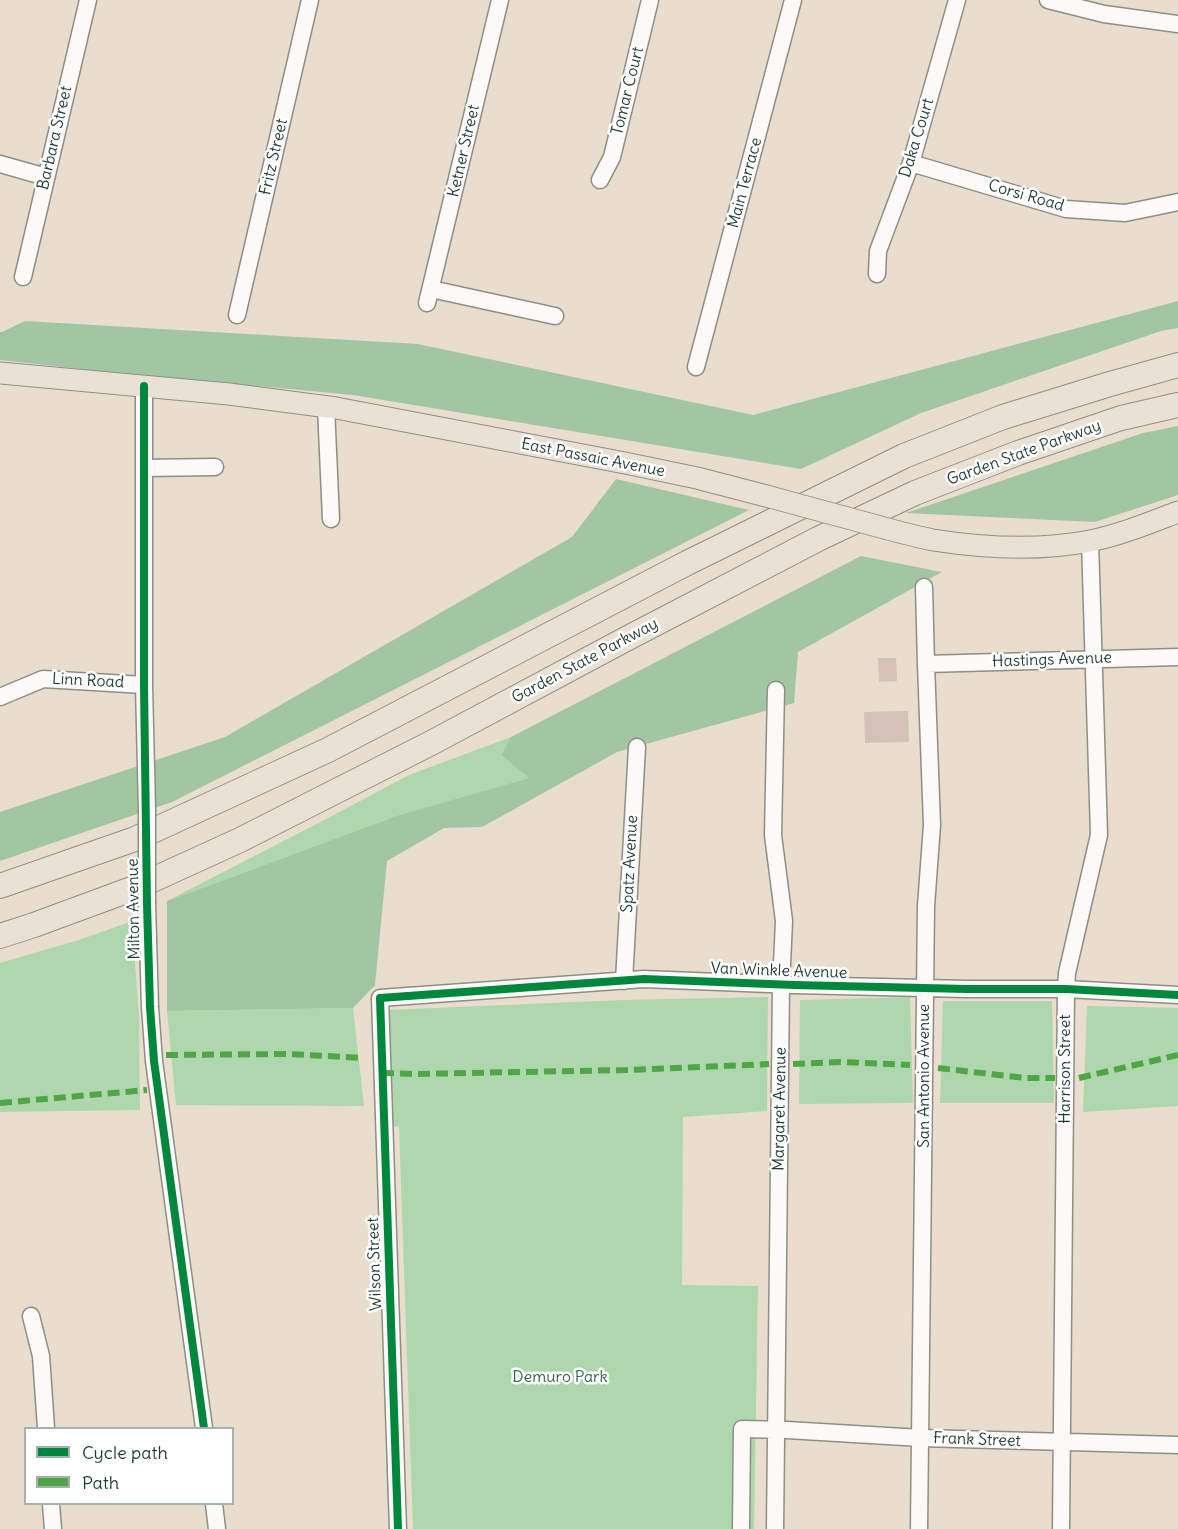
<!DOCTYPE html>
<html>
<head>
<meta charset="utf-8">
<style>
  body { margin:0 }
  #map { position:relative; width:1178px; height:1529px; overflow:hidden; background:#e9ddcd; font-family:Delius,sans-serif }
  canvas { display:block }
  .legend { position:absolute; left:24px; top:1427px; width:210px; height:78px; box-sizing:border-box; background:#fff; border:2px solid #a5b1ae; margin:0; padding:8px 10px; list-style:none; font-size:18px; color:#1f3d34 }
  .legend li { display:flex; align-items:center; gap:12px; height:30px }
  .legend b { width:30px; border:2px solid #a5b1ae }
</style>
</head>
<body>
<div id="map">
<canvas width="1178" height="1529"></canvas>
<ul class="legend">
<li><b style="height:8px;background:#00873e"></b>Cycle path</li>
<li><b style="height:8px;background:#4fa644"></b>Path</li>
</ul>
</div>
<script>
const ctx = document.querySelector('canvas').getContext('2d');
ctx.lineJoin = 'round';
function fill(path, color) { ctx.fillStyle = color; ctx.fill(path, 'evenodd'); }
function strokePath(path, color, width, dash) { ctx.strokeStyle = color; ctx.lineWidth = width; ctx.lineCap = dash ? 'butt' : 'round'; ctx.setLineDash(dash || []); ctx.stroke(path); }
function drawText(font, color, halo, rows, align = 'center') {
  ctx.font = font + ' Delius,sans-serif'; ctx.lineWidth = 5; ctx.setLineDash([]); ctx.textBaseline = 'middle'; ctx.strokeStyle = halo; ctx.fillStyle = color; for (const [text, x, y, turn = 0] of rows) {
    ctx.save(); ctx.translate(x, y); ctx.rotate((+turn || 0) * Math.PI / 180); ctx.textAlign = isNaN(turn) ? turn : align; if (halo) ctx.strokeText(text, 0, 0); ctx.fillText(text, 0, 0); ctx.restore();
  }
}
const green = new Path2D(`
  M511 737 501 755 530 778 399 815 167 901 330 817 409 775Z
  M132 921 139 1018 140 1110 0 1112V963L82 939Z
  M768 997 767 1111 683 1117 682 1285 758 1286 754 1529H413L399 1127 390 1126 386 1010 623 1000Z
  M910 997 913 1103 799 1104 800 1000Z
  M943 1001H1052L1054 1103H940Z
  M1087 1006 1178 1008V1106L1083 1112Z
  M353 1008 364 1106 176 1105 167 1011Z`);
const forest = new Path2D(`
  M1178 301V328L1161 331 921 413 801 469 353 395 109 372 0 360V332H2L25 321 418 344 753 415Z
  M1178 426V495L1095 522 906 513 1143 433Z
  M616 479 749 510 172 802 0 861V812L225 737 572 537Z
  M861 556 942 572 798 652 794 703 617 752 482 827 444 828 387 861 375 985 353 1008 167 1011V901L399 815 529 778 501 755 511 737Z`);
const building = new Path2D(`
  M878 658H896L897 681 879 682Z
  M908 711 909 742 865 743 864 712Z`);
const minor = new Path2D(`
  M1048 0 1104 14 1178 24
  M911 163 1066 209 1125 213 1178 202
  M0 164 46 177
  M600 180 612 157 650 0
  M877 274 878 251 911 163 957 0
  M23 277 88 0
  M431 289 555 316
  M427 303 500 0
  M237 315 310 0
  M696 367 793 0
  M144 386V685L147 810
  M326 407 331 519
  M144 468 215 467
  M926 664 1178 657
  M0 697 43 679 144 685
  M147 904 150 1007 154 1061 204 1428
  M624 981 637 747
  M31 1316 41 1356 46 1428
  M51 1504 53 1529
  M214 1504 217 1529
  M398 1529 380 998 644 979 794 985 967 989H1066L1178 995
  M741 1529 742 1429 787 1430 921 1438 1178 1445
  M775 1529 781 985 784 921 773 835 776 690
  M919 1529 926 906 932 825 926 664 924 587
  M1061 1529 1066 989 1067 973 1099 835 1090 541`);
const major = new Path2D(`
  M0 373 229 394 336 408 625 463 697 478 770 497
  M888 529C903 533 918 537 933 540 984 548 1039 551 1090 541 1120 535 1149 523 1178 512`);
const highway = new Path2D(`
  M0 886 135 839 328 750 687 563 904 456 1003 417 1110 384 1178 365
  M0 936 34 925 137 887 240 840 433 742 626 639 818 539 915 493 1018 453 1121 418 1178 405`);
const minorBridge = new Path2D(`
  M147 810V904`);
const majorBridge = new Path2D(`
  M770 497 888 529`);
const quiet = new Path2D(`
  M166 1055 289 1054 363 1058
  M793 1064 839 1062 910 1065
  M938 1068 1025 1078H1055
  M382 1073 416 1074 626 1070 769 1064
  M1079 1078 1178 1055
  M0 1103 147 1090`);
const cycleway = new Path2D(`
  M144 386V685L147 904 150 1007 154 1061 204 1428
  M398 1529 380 998 644 979 794 985 967 989H1066L1178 995`);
const streetNames = [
  ["Tomar Court",628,91,-76],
  ["Barbara Street",55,138,-77],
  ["Daka Court",917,138,-73],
  ["Ketner Street",464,151,-77],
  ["Fritz Street",274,157,-77],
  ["Main Terrace",745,183,-75],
  ["Corsi Road",1026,196,16],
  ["Garden State Parkway",1024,453,-20],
  ["East Passaic Avenue",593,458,11],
  ["Hastings Avenue",1052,660,-2],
  ["Garden State Parkway",585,661,-28],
  ["Linn Road",88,681,3],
  ["Spatz Avenue",630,864,-87],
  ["Milton Avenue",134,909,-91],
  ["Van Winkle Avenue",779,971,2],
  ["Harrison Street",1065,1069,-90],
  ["San Antonio Avenue",924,1076,-90],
  ["Margaret Avenue",780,1109,-89],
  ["Wilson Street",375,1264,-92],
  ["Frank Street",977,1440,2]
];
const parkNames = [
  ["Demuro Park",560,1377]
];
fill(green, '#afd7ae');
fill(forest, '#a2c6a2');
fill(building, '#d4c2b8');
strokePath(minor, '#8f8e85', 19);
strokePath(major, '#8f8e85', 23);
strokePath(highway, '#8f8e85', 26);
strokePath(minor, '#fcfaf8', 16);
strokePath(major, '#eae1d5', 21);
strokePath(highway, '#eae1d5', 24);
strokePath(minorBridge, '#8f8e85', 19, []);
strokePath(majorBridge, '#8f8e85', 23, []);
strokePath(minorBridge, '#fcfaf8', 16);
strokePath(majorBridge, '#eae1d5', 21);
strokePath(quiet, '#4fa644', 6, [12, 6]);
strokePath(cycleway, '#00873e', 8);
drawText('16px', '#1f3d34', '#fff', streetNames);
drawText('16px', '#37624c', '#fff', parkNames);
</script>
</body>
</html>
